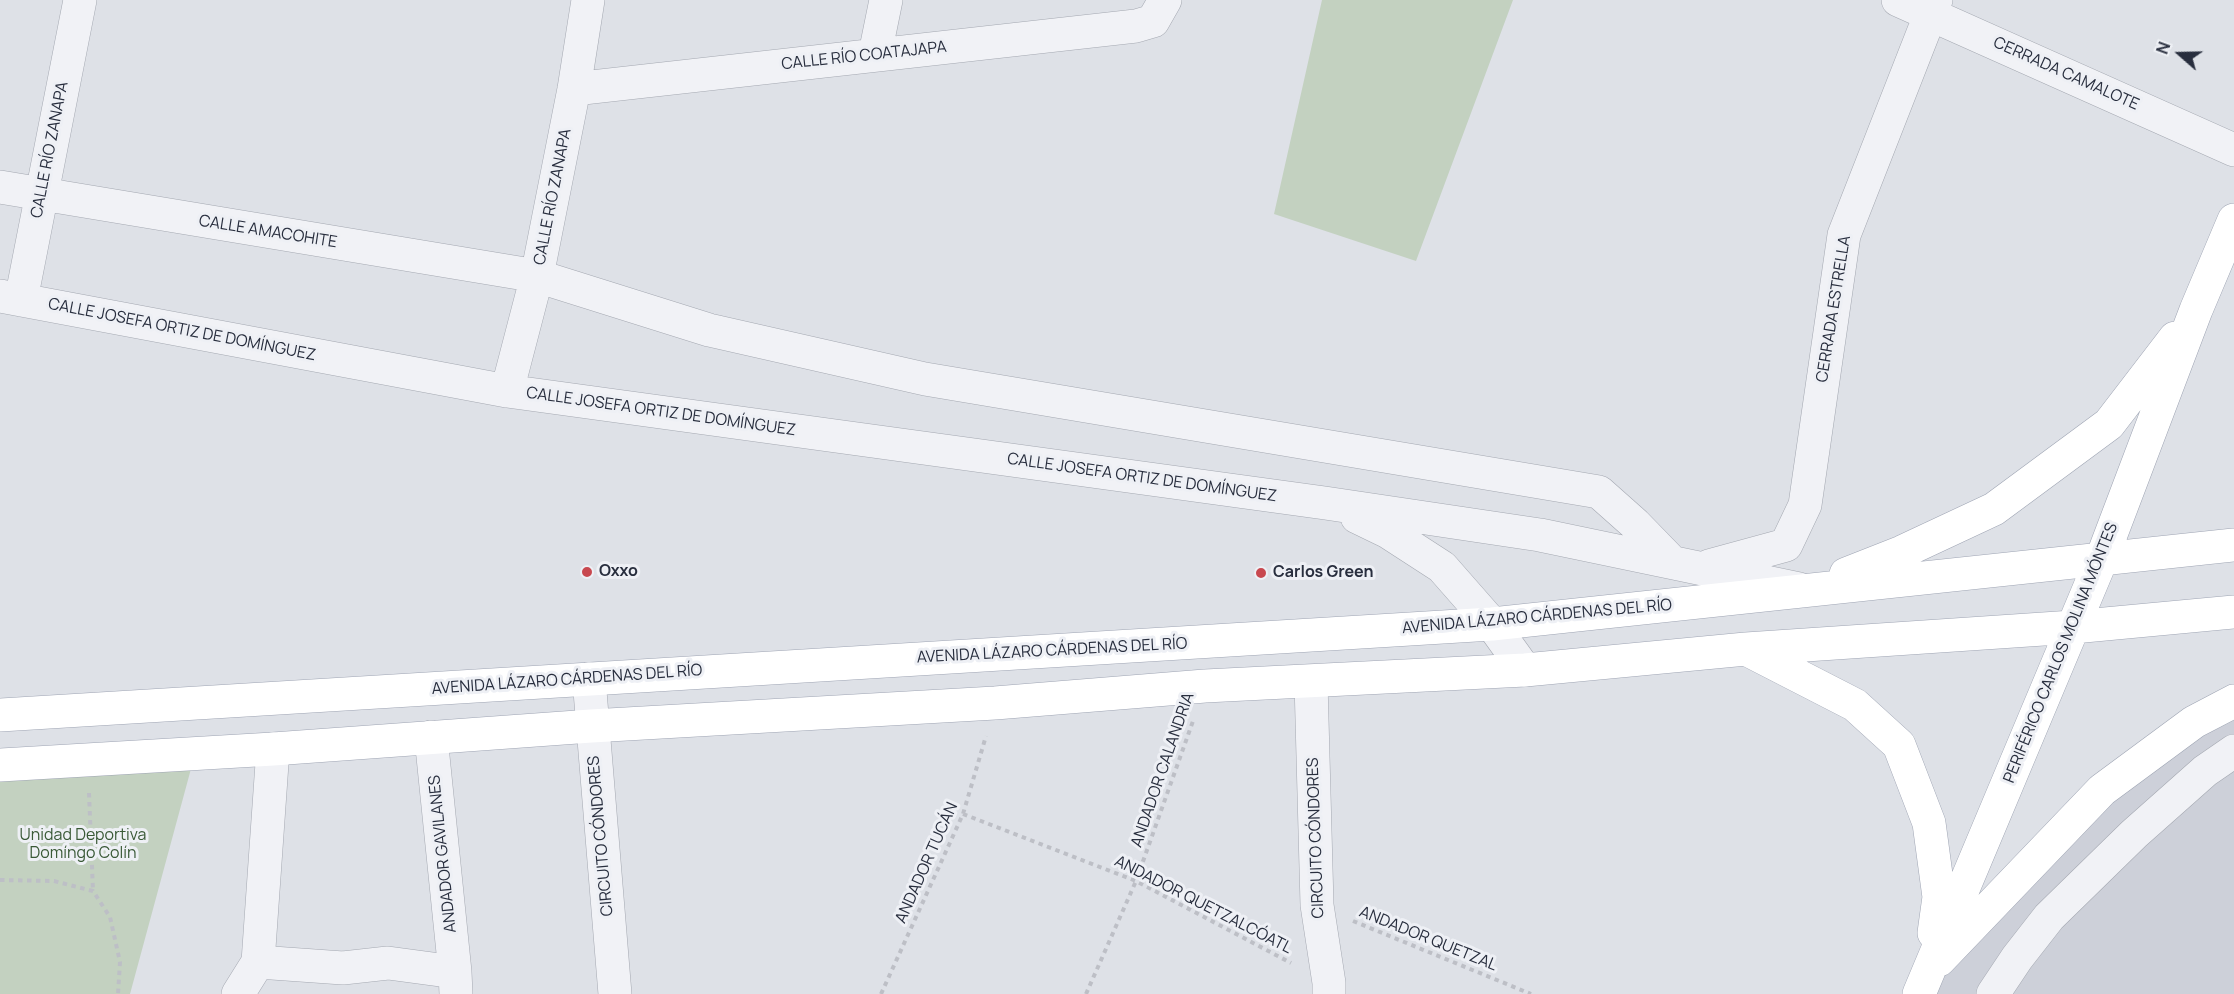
<!DOCTYPE html>
<html>
<head>
<meta charset="utf-8">
<style>
  body { margin:0 }
  #map { position:relative; width:2234px; height:994px; overflow:hidden; background:#dee1e7; font-family:Manrope,sans-serif }
  canvas { display:block }
  .north { position:absolute; left:2150px; top:24px; width:60px; height:60px; -webkit-text-stroke:4px #eef0f5; paint-order:stroke; rotate:290deg; font-size:16px; font-weight:700; line-height:24px; text-align:center; color:#282e3e }
  .north::after { content:''; display:block; margin:auto; width:21px; height:27px; background:#282e3e; clip-path:polygon(50% 0,100% 100%,50% 72%,0 100%) }
</style>
</head>
<body>
<div id="map">
<canvas width="2234" height="994"></canvas>
<div class="north">N</div>
</div>
<script>
const ctx = document.querySelector('canvas').getContext('2d');
ctx.lineJoin = 'round';
function fill(path, color) { ctx.fillStyle = color; ctx.fill(path, 'evenodd'); }
function strokePath(path, color, width, dash) { ctx.strokeStyle = color; ctx.lineWidth = width; ctx.lineCap = dash ? 'butt' : 'round'; ctx.setLineDash(dash || []); ctx.stroke(path); }
function drawText(font, color, halo, rows, align = 'center') {
  ctx.font = font + ' Manrope,sans-serif'; ctx.lineWidth = 6; ctx.setLineDash([]); ctx.textBaseline = 'middle'; ctx.strokeStyle = halo; ctx.fillStyle = color; for (const [text, x, y, turn = 0] of rows) {
    ctx.save(); ctx.translate(x, y); ctx.rotate((+turn || 0) * Math.PI / 180); ctx.textAlign = isNaN(turn) ? turn : align; if (halo) ctx.strokeText(text, 0, 0); ctx.fillText(text, 0, 0); ctx.restore();
  }
}
const built = new Path2D(`
  M2234 701V994H1919L2032 862Z`);
const green = new Path2D(`
  M1322 0H1513L1416 261 1274 214Z
  M195 754 130 994H0V765Z`);
const path = new Path2D(`
  M89 793 93 891
  M963 814 1136 881 1291 963
  M0 880 54 881 93 891 110 917 120 962 118 994
  M1353 921 1531 994
  M881 994 963 814 986 736
  M1086 994 1136 881 1193 721`);
const minor = new Path2D(`
  M1898 0 2234 150
  M875 54 886 0
  M574 89 1136 26 1153 21 1165 0
  M0 187 537 276 709 330 925 379 1599 492 1635 524 1670 560
  M0 296 507 391 1325 503 1540 535 1799 589
  M21 300 80 0
  M507 391 537 276 574 89 588 0
  M1357 517 1388 532 1442 567 1492 624 1525 670
  M1709 566 1786 545 1805 505 1844 235 1936 0
  M589 679 615 994
  M1311 682 1317 905 1329 983V994
  M431 737 455 972 456 994
  M258 962 343 968 388 963 455 972
  M238 994 258 962 273 749
  M1993 994 2017 958 2049 917 2134 834 2205 771 2234 751`);
const major = new Path2D(`
  M1846 574 1902 552 1994 509 2109 424 2175 338
  M1746 649 1855 705 1899 745 1929 823 1939 897 1934 933
  M0 715 1492 624 2234 545
  M0 765 273 749 591 726 995 703 1205 686 1525 670 1746 649 2073 627 2234 612
  M1939 960 2102 790 2194 722 2234 701
  M1919 994 2102 558 2196 310 2234 220`);
const markers = [
  [587,572,6,"#c8484f"],
  [1261,573,6,"#c8484f"]
];
const streetNames = [
  ["CALLE RÍO COATAJAPA",864,56,-6],
  ["CERRADA CAMALOTE",2066,74,24],
  ["CALLE RÍO ZANAPA",50,150,-79],
  ["CALLE RÍO ZANAPA",553,197,-79],
  ["CALLE AMACOHITE",268,232,9],
  ["CERRADA ESTRELLA",1834,309,-81],
  ["CALLE JOSEFA ORTIZ DE DOMÍNGUEZ",182,330,11],
  ["CALLE JOSEFA ORTIZ DE DOMÍNGUEZ",661,412,8],
  ["CALLE JOSEFA ORTIZ DE DOMÍNGUEZ",1142,478,8],
  ["AVENIDA LÁZARO CÁRDENAS DEL RÍO",1537,617,-5],
  ["AVENIDA LÁZARO CÁRDENAS DEL RÍO",1052,651,-3],
  ["PERIFÉRICO CARLOS MOLINA MÓNTES",2061,653,-68],
  ["AVENIDA LÁZARO CÁRDENAS DEL RÍO",567,680,-4],
  ["ANDADOR CALANDRIA",1163,770,-71],
  ["CIRCUITO CÓNDORES",601,836,-95],
  ["CIRCUITO CÓNDORES",1316,838,-92],
  ["ANDADOR GAVILANES",443,854,-96],
  ["ANDADOR TUCÁN",927,863,-66],
  ["ANDADOR QUETZALCÓATL",1203,905,27],
  ["ANDADOR QUETZAL",1428,939,22]
];
const poiNames = [
  ["Oxxo",599,572],
  ["Carlos Green",1273,573]
];
const parkNames = [
  ["Unidad Deportiva",83,836],
  ["Domíngo Colín",83,854]
];
fill(built, '#cdd0d9');
fill(green, '#c3d1c0');
strokePath(minor, '#a4a8b1', 34);
strokePath(major, '#9ea4b3', 34);
strokePath(path, '#bdbfc6', 4, [4.5, 4.5]);
strokePath(minor, '#f1f2f6', 33);
strokePath(major, '#fff', 33);
for (const [x, y, r, color] of markers) { const dot = new Path2D(); dot.arc(x, y, r, 0, 2 * Math.PI); ctx.fillStyle = color; ctx.fill(dot); strokePath(dot, '#eef0f5', 2); }
drawText('16px', '#282e3e', '#eef0f5', streetNames);
drawText('bold 16px', '#282e3e', '#eef0f5', poiNames, 'left');
drawText('16px', '#395936', '#eef0f5', parkNames);
</script>
</body>
</html>
